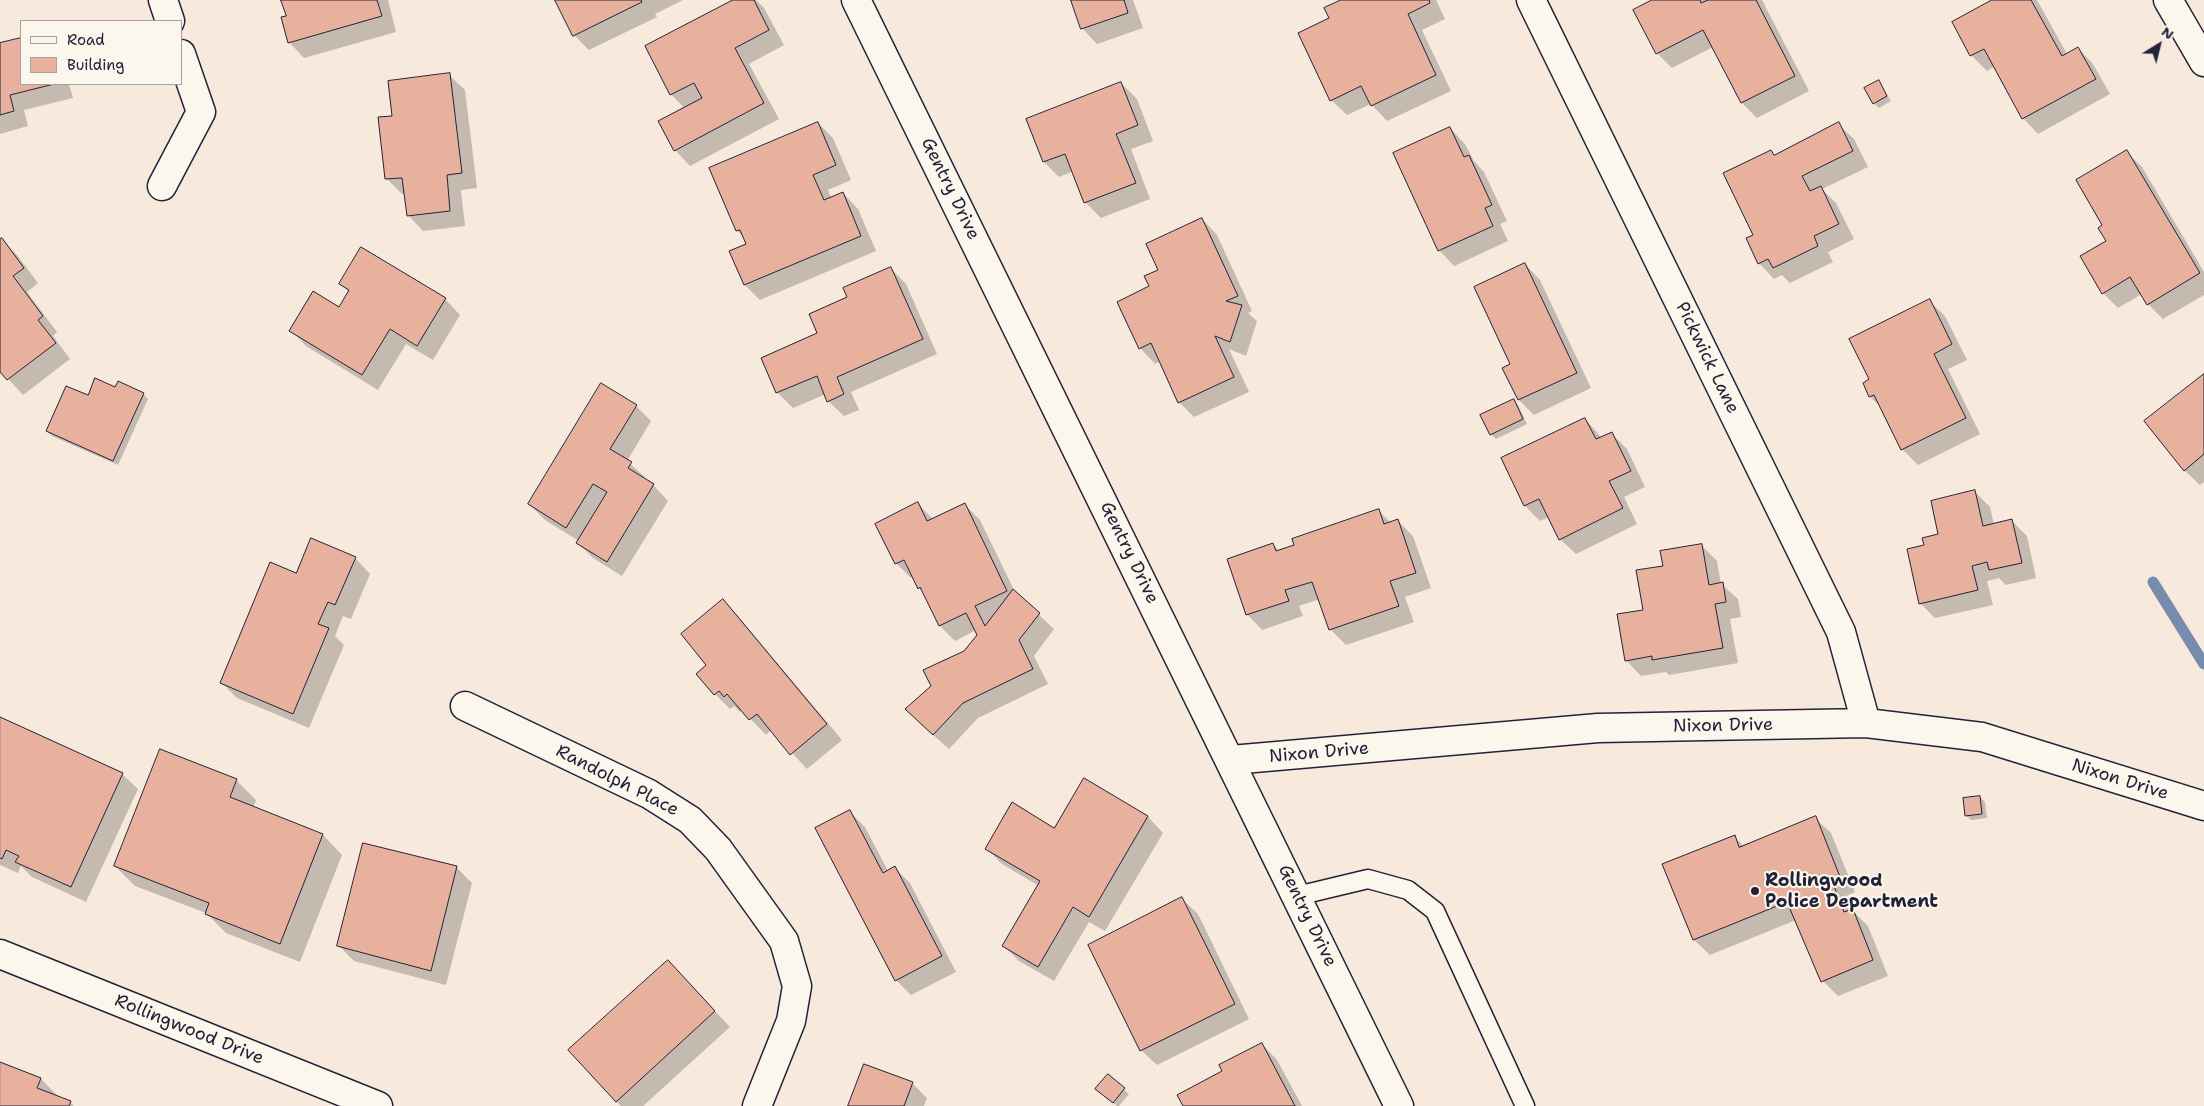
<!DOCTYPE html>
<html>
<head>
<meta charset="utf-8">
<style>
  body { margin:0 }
  #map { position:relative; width:2204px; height:1106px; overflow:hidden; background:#f7e9dc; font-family:"Shantell Sans",sans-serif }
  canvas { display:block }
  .legend { position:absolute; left:20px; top:20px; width:162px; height:65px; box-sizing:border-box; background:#fbf7ec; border:1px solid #a4a2a5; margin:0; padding:6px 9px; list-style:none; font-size:15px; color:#22223b }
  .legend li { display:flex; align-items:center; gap:10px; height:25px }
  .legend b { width:25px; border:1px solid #a4a2a5 }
  .north { position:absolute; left:2134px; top:20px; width:50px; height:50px; -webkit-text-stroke:4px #fbf7ec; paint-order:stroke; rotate:36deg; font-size:14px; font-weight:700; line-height:20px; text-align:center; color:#22223b }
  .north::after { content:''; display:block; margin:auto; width:18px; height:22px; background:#22223b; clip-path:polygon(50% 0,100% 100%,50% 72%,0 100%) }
</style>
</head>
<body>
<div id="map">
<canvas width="2204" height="1106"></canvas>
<ul class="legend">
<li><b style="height:6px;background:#fbf7ec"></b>Road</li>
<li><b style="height:14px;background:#e8b19d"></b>Building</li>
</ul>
<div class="north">N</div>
</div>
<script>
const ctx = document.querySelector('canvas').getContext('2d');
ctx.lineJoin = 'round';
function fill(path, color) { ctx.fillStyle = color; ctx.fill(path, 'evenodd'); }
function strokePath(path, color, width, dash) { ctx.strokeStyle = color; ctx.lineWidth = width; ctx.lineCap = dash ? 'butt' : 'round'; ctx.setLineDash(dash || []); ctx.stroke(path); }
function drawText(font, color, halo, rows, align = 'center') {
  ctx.font = font + ' "Shantell Sans",sans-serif'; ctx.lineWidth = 4; ctx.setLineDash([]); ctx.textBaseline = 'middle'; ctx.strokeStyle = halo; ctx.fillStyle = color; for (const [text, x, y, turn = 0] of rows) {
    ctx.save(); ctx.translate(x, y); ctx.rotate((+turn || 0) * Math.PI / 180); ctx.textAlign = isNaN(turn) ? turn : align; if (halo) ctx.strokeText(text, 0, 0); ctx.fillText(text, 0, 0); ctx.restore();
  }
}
const shadow = new Path2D(`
  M283 0H388L396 32 304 58 289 42 288 17Z
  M557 0H683L655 14 657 17 589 50 574 35Z
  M736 0H756L764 8 784 45 749 64 779 119 690 166 675 150 685 109 671 94Z
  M1073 0H1133L1143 28 1097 44 1082 28Z
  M1344 0H1436L1445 19 1422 30 1451 91 1387 121 1371 104 1347 115 1331 100 1330 19Z
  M1655 0H1706L1707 2 1710 0H1762L1809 91 1757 118 1742 103 1713 47 1672 68 1657 53Z
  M1995 0H2037L2067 54 2078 48 2093 64 2110 94 2038 134 2023 118 1995 66 1987 71 1971 55 1953 22Z
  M21 39V84H69L73 98 24 110 28 126 0 134V44Z
  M449 75 465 90 477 188 461 190 465 226 423 231 408 215 405 194H402L387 179Z
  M1879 82 1891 101 1879 108 1874 103Z
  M1121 83 1137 99 1153 141 1131 149 1150 199 1101 218 1085 202 1074 171 1059 177 1044 162Z
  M818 123 833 138 851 180 828 190 831 198 843 193 858 209 876 251 760 300 745 285 747 245 744 238 737 230Z
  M1838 124 1854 139 1868 167 1822 189 1836 203 1854 239 1828 252 1833 262 1790 283 1782 275 1774 279 1759 263 1755 235 1771 151 1775 155Z
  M1450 128 1465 144 1474 161 1484 172 1507 221 1500 224 1508 241 1454 266 1439 250Z
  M2127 152 2142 167 2204 272V295L2163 319 2148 304 2142 294 2118 308 2103 293 2108 241 2104 225Z
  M1202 219 1217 235 1252 311 1248 313 1257 321 1246 356 1229 349 1249 392 1194 417 1179 402 1160 361 1155 364 1140 348 1151 287 1159 271Z
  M2 240 17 255 38 283 27 292 57 332 53 336 70 359 23 395 0 370V241Z
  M1525 264 1540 280 1591 388 1534 415 1519 400 1504 368 1512 364Z
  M891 269 906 284 937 354 851 392 859 410 844 416 828 401 826 394 793 408 778 393 762 358 819 333Z
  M340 283 445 299 460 315 433 360 406 344 378 390 306 346 291 330 339 308 349 292Z
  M1929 301 1945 316 1967 360 1948 369 1980 434 1918 465 1902 449 1882 408 1870 397 1864 383 1870 380Z
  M2204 375V482L2200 485 2184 470Z
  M116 389 143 394 148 399 118 465 52 436 47 431 88 397Z
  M1513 400 1518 405 1527 424 1496 439 1491 434Z
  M636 406 651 421 627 461 646 478 645 480 653 485 668 501 622 576 593 558 578 543 579 541 545 520 529 504Z
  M1585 419 1602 438 1611 433 1627 449 1645 487 1624 497 1637 524 1576 554 1560 539 1549 517 1540 521 1525 506 1502 459Z
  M1975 492 1990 507 1994 524 2011 520 2027 536 2036 578 2006 585 1999 578 1987 581 1993 605 1935 618 1920 603 1925 546 1940 535Z
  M918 504 933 519 964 504 980 520 1015 592 1054 629 1034 656 1048 684 978 718 949 749 922 725 933 686 978 635 976 630 955 641 940 626 925 595 919 588 914 577 911 578 896 563Z
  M1379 511 1391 523 1398 521 1413 536 1431 588 1405 597 1414 622 1346 645 1330 629 1320 599 1299 606 1303 616 1262 630 1247 614 1273 544 1279 551Z
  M1701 545 1717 561 1721 584 1738 599 1741 617 1730 619 1738 663 1669 675 1666 672 1641 676 1626 660 1664 567Z
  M355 558 370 574 351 619 343 616 335 636 344 645 309 728 237 698 222 683 297 575Z
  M723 601 738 616 842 740 807 769 771 730 766 735 742 710 740 712 734 706 730 709 715 694 708 665Z
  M0 718 122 774 138 789 86 902 32 877 21 866 18 873 0 865Z
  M236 780 256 800 253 808 323 835 342 855 300 962 226 933 206 913 135 886 115 866Z
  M1084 780 1148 817 1163 833 1105 931 1089 922 1054 981 1019 961 1004 946 1039 886 1002 864 987 849 1055 830Z
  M1980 797 1985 802 1987 818 1971 820 1966 815Z
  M850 812 865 827 888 871 895 868 910 883 956 972 911 995 896 980Z
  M1815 818 1831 833 1855 892 1846 896 1852 910 1868 926 1888 976 1838 996 1823 981 1796 920 1710 955 1694 940 1664 865 1734 837 1744 846Z
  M457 868 472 883 446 985 354 961 339 946Z
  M1182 899 1198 914 1249 1019 1157 1065 1141 1050Z
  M668 962 730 1027 643 1106H621L616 1101Z
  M1262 1044 1277 1060 1302 1106H1185L1224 1072Z
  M0 1063 41 1079 56 1094 55 1096 70 1102 74 1106H0Z
  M1108 1076 1129 1094 1119 1106H1117L1102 1094Z
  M912 1083 927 1098 924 1106H849Z`);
const stream = new Path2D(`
  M2153 582 2204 664`);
const building = new Path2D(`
  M281 0H377L382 16 288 43 281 17 286 16Z
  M555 0H641L642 2 573 36Z
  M733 0H754L769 30 735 48 764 103 674 151 658 121 702 98 694 83 670 95 645 46Z
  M1071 0H1124L1128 13 1081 29Z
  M1341 0H1429L1430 3 1408 14 1436 75 1371 106 1361 86 1330 101 1298 33 1329 18 1324 8Z
  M1652 0H1700L1701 3 1708 0H1756L1795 76 1741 103 1703 30 1656 54 1633 10Z
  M1992 0H2031L2062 56 2078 47 2096 79 2022 119 1984 49 1970 56 1952 22Z
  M21 38V84H54L10 95 14 111 0 115V43Z
  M450 73 462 173 447 175 450 211 407 216 402 178 385 179 378 117 392 116 388 81Z
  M1879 80 1887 96 1873 104 1864 88Z
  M1121 82 1138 125 1116 134 1136 183 1084 203 1065 154 1043 162 1026 119Z
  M818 122 836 165 813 175 824 200 843 192 861 236 744 285 729 251 746 244 740 230 736 231 709 168Z
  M1839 122 1853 151 1802 176 1810 191 1821 186 1839 224 1814 236 1818 246 1773 268 1768 259 1758 264 1746 238 1753 235 1723 173 1771 150 1774 155Z
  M1450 127 1464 157 1469 155 1492 205 1485 208 1493 226 1438 251 1393 153Z
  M2127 150 2200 273 2147 305 2130 277 2102 294 2080 256 2106 241 2098 228 2102 225 2076 180Z
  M1202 218 1238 296 1226 301 1242 305 1230 342 1215 336 1234 377 1178 403 1151 343 1139 349 1117 302 1149 286 1144 276 1158 270 1146 244Z
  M2 238 24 268 13 276 43 316 38 320 56 343 7 380 0 372V239Z
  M361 247 446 298 417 346 390 329 362 375 289 331 313 291 339 307 349 290 339 284Z
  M1525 263 1577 373 1518 400 1502 368 1510 364 1474 287Z
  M891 267 923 339 837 377 844 394 827 402 817 376 776 393 761 358 817 333 809 314 847 297 843 288Z
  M1930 299 1952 344 1934 354 1966 418 1901 450 1874 395 1869 397 1863 383 1869 379 1849 339Z
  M2204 374V454L2184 471 2144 421Z
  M95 378 115 387 118 381 144 393 113 461 46 431 66 386 88 395Z
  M601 383 637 405 610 449 632 462 628 468 654 484 607 562 576 543 607 492 593 484 566 528 528 504Z
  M1514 399 1523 419 1490 435 1480 415Z
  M1585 418 1596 439 1612 432 1631 471 1609 481 1623 508 1559 540 1539 499 1524 506 1501 458Z
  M1975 490 1983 526 2012 519 2022 563 1989 570 1987 562 1972 566 1978 590 1919 604 1907 549 1924 545 1922 538 1938 534 1931 501Z
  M918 502 927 521 965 503 1007 591 975 606 985 626 1013 589 1040 613 1019 640 1033 669 963 703 933 735 905 709 931 686 923 670 964 651 977 635 966 613 939 626 920 587 918 589 904 560 895 564 875 524Z
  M1379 509 1384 524 1398 519 1416 573 1390 581 1399 606 1329 630 1312 582 1285 590 1289 601 1246 615 1227 559 1273 543 1276 551 1294 545 1292 539Z
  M311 538 356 557 335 605 328 602 318 624 329 628 293 714 220 683 270 562 296 573Z
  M1702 544 1709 585 1723 582 1726 602 1715 604 1723 648 1652 660V656L1625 661 1617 614 1643 610 1636 570 1663 566 1660 551Z
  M723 599 827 724 790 755 757 714 749 720 727 694 724 697 719 691 714 695 696 674 706 665 681 634Z
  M0 717 123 773 71 887 15 862 19 856 6 850 2 859 0 858Z
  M160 749 237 779 230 797 323 834 280 944 205 914 209 903 114 866Z
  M1084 778 1148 816 1089 917 1073 907 1038 967 1002 946 1040 881 985 849 1012 802 1054 828Z
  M1980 796 1982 814 1965 816 1963 798Z
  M850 810 883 873 895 866 942 956 895 981 815 828Z
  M1816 816 1840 877 1832 881 1844 912 1853 909 1873 960 1821 982 1787 902 1693 940 1662 864 1735 835 1739 847Z
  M363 843 457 866 431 971 337 946Z
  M1182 897 1235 1004 1140 1051 1088 945Z
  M668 960 715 1011 616 1102 568 1050Z
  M1262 1043 1295 1106H1183L1177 1095 1222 1071 1219 1065Z
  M0 1062 41 1078 37 1088 71 1101 69 1106H0Z
  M864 1064 913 1082 904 1106H848Z
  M1108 1074 1125 1088 1113 1103 1095 1089Z`);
const lane = new Path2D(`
  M1297 896 1368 879 1408 890 1435 911 1525 1106`);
const street = new Path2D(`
  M163 0 170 21
  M856 0 1399 1106
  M1531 0 1841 632 1866 723
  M2168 0 2204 62
  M162 186 201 112 181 54
  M465 706 649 794 690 820 718 849 784 941 797 986 791 1021 757 1106
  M1231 760 1598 728 1866 723 1982 737 2204 806`);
const secondary = new Path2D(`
  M0 954 378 1106`);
const markers = [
  [1755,891,5,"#22223b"]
];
const streetNames = [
  ["Gentry Drive",950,189,64],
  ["Pickwick Lane",1707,358,64],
  ["Gentry Drive",1129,553,64],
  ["Nixon Drive",1723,726,-1],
  ["Nixon Drive",1319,753,-5],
  ["Nixon Drive",2120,780,17],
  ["Randolph Place",617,781,27],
  ["Gentry Drive",1307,916,64],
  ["Rollingwood Drive",189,1030,22]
];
const poiNames = [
  ["Rollingwood",1765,881],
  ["Police Department",1765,902]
];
fill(shadow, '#0003');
strokePath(stream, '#778cac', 11);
fill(building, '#e8b19d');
strokePath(building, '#22223b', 1);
strokePath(lane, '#22223b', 21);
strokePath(street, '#22223b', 31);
strokePath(secondary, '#22223b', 31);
strokePath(lane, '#fbf7ec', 18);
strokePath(street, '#fbf7ec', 28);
strokePath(secondary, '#fbf7ec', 28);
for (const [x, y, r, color] of markers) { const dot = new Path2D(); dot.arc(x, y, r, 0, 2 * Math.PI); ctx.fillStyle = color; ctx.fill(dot); strokePath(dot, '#fbf7ec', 2); }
drawText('18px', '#22223b', '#fbf7ec', streetNames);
drawText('bold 18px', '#22223b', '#fbf7ec', poiNames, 'left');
</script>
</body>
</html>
